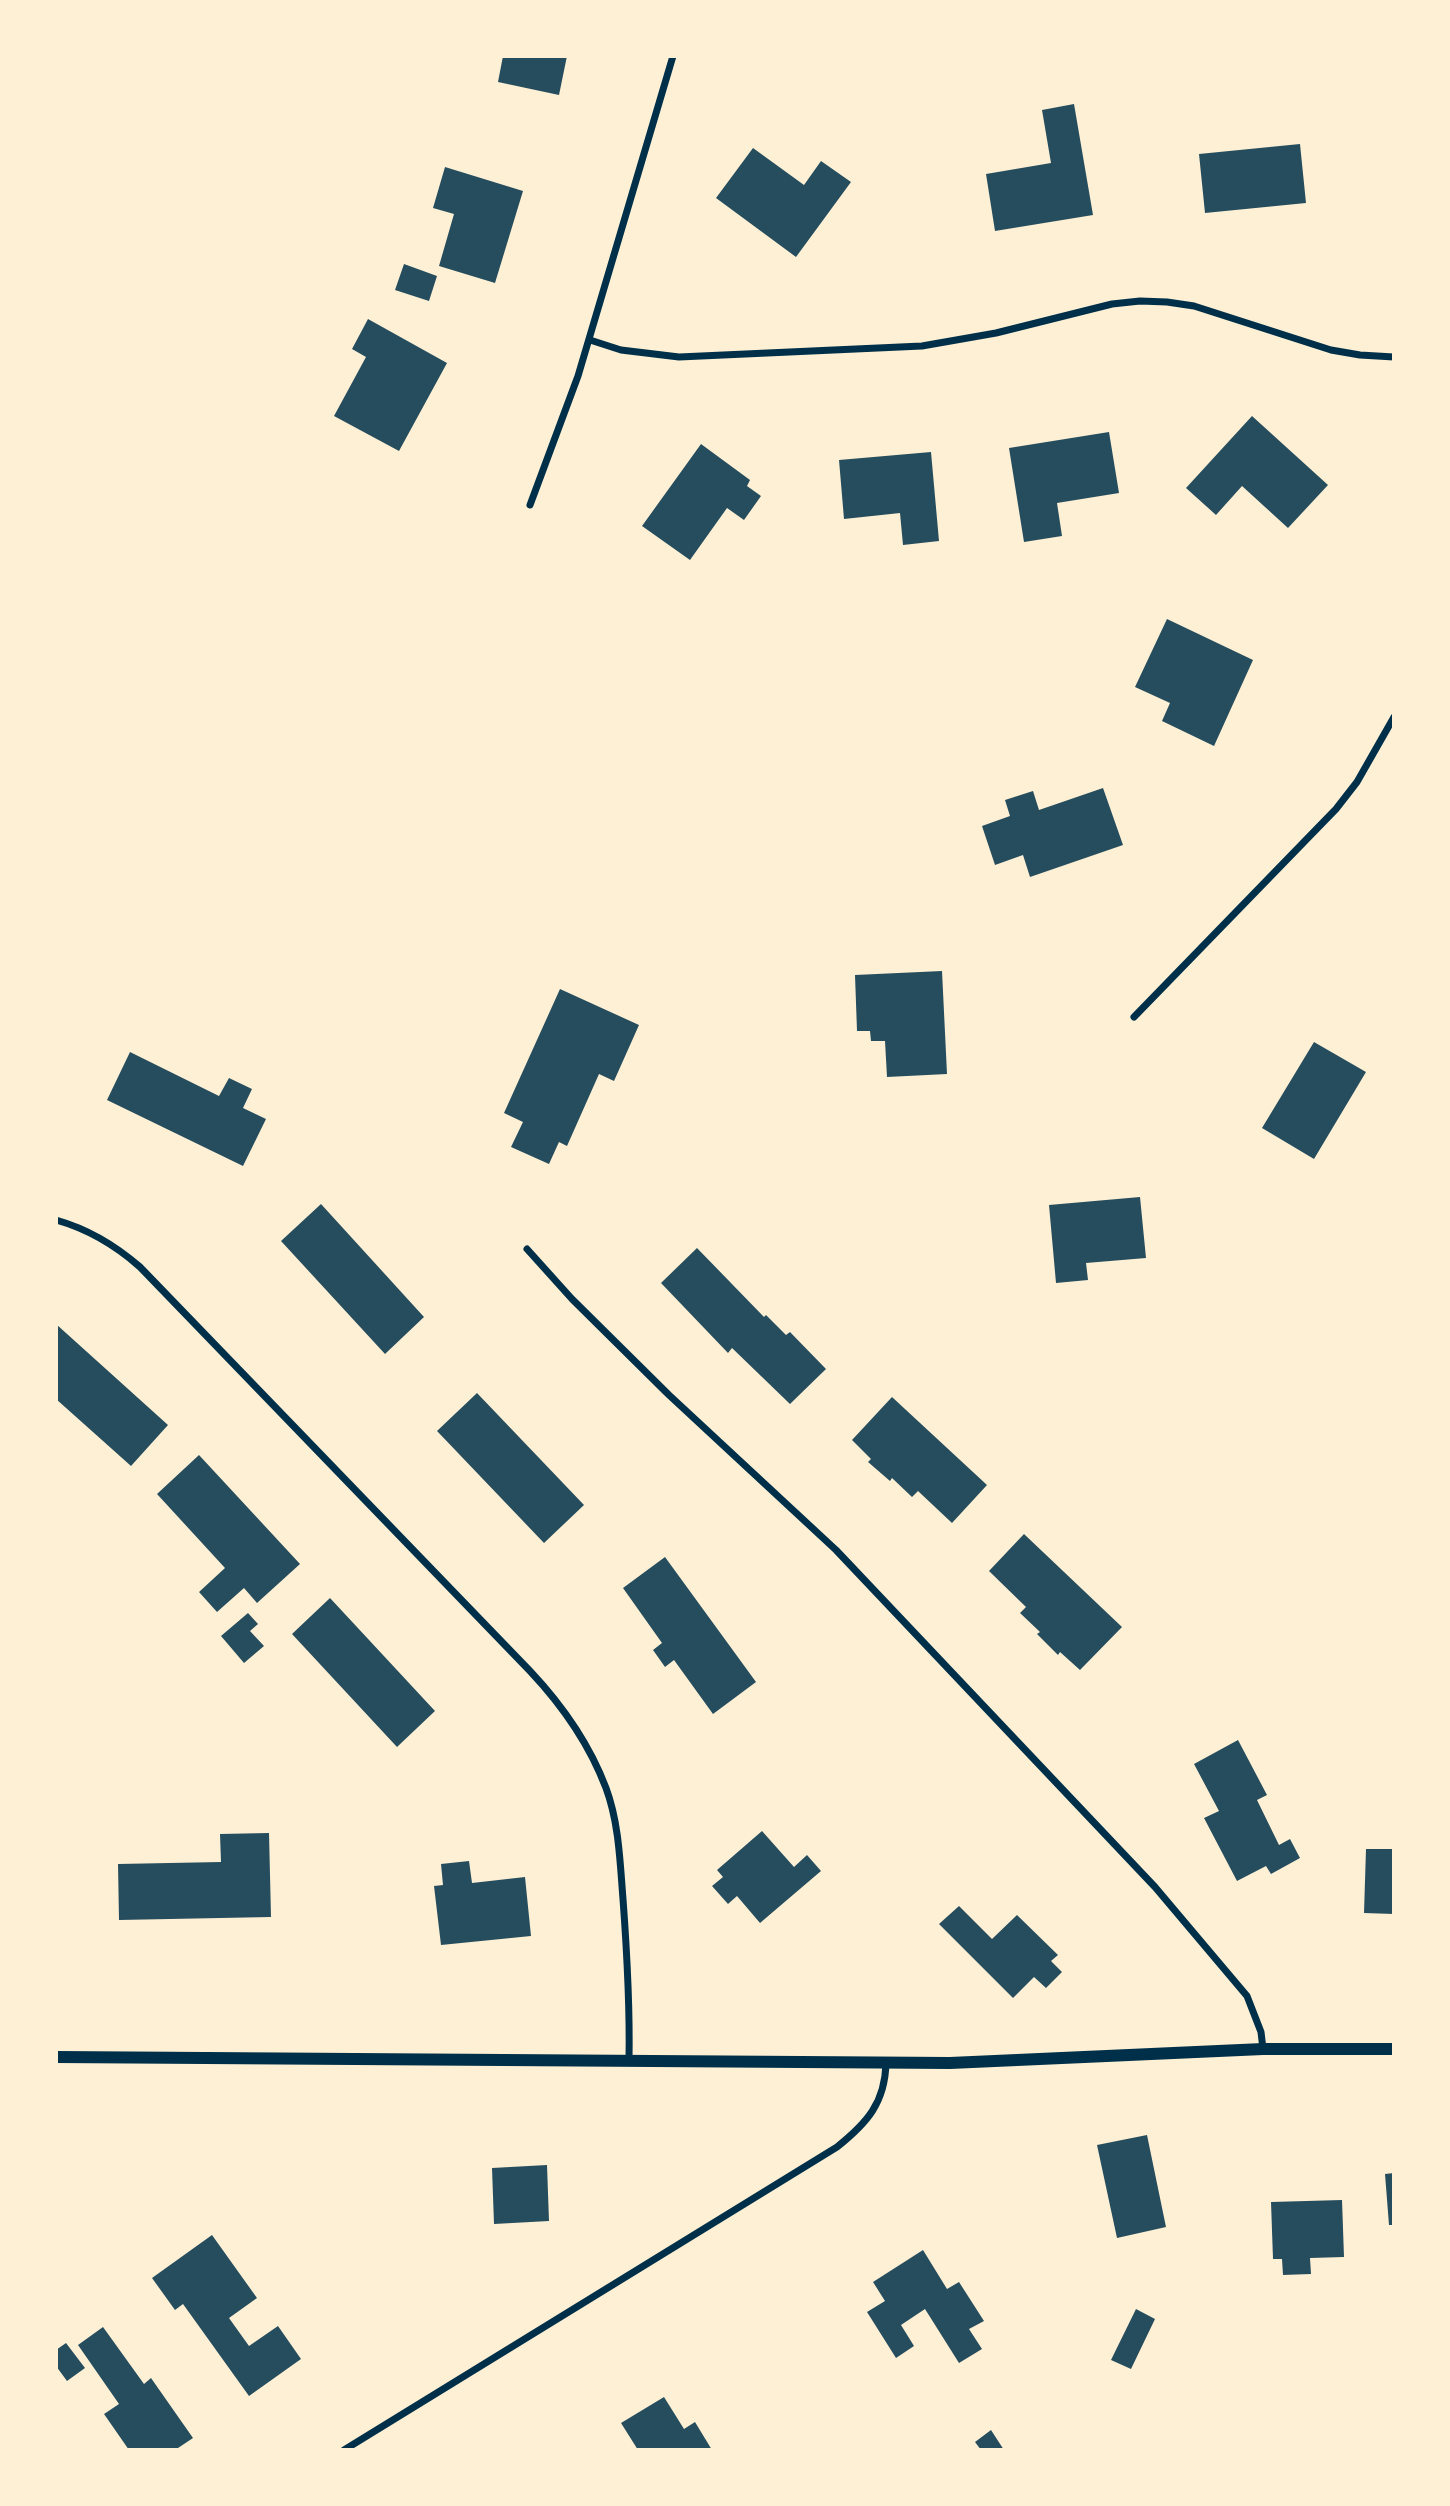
<!DOCTYPE html>
<html>
<head>
<meta charset="utf-8">
<style>
  body { margin:0 }
  #map { position:relative; width:1450px; height:2506px; overflow:hidden; background:#fdf0d5; font-family:"Fira Sans Condensed",sans-serif }
  canvas { display:block }
  .frame { position:absolute; inset:0; border:58px solid #fdf0d5; pointer-events:none }
</style>
</head>
<body>
<div id="map">
<canvas width="1450" height="2506"></canvas>
<div class="frame"></div>
</div>
<script>
const ctx = document.querySelector('canvas').getContext('2d');
ctx.lineJoin = 'round';
function fill(path, color) { ctx.fillStyle = color; ctx.fill(path, 'evenodd'); }
function strokePath(path, color, width, dash) { ctx.strokeStyle = color; ctx.lineWidth = width; ctx.lineCap = dash ? 'butt' : 'round'; ctx.setLineDash(dash || []); ctx.stroke(path); }
const building = new Path2D(`
  M503 56H567L559 95 498 82Z
  M1074 104 1093 215 995 231 986 174 1051 163 1042 110Z
  M1300 144 1306 203 1205 213 1199 154Z
  M753 148 804 185 821 161 851 182 796 257 716 198Z
  M445 167 523 191 495 283 439 266 454 214 433 208Z
  M404 264 437 276 429 301 395 290Z
  M368 319 447 363 399 451 334 416 366 357 352 349Z
  M1252 416 1328 485 1288 528 1242 486 1216 515 1186 488Z
  M1109 432 1119 493 1057 503 1062 536 1024 542 1009 448Z
  M701 444 750 480 747 486 761 496 744 520 727 508 690 560 642 526Z
  M931 452 939 541 903 545 900 513 844 519 839 460Z
  M1167 619 1253 660 1214 746 1162 721 1170 703 1135 687Z
  M1103 788 1123 845 1030 877 1023 855 995 865 982 826 1010 816 1005 800 1033 791 1039 810Z
  M942 971 947 1074 887 1077 885 1041H871L870 1031H857L855 975Z
  M560 989 639 1025 614 1081 599 1074 567 1146 559 1142 549 1164 511 1147 523 1122 504 1113Z
  M1314 1042 1366 1072 1314 1159 1262 1128Z
  M130 1052 219 1096 229 1078 252 1089 243 1108 266 1119 243 1166 107 1100Z
  M1140 1197 1146 1258 1086 1263 1088 1280 1056 1283 1049 1205Z
  M321 1204 424 1317 385 1354 281 1241Z
  M697 1248 764 1317 766 1315 786 1335 790 1332 826 1369 790 1404 732 1348 728 1353 661 1283Z
  M56 1324 168 1425 131 1466 56 1399Z
  M477 1393 584 1505 544 1543 437 1431Z
  M892 1397 987 1485 952 1523 918 1491 912 1497 892 1478 890 1481 868 1462 871 1459 852 1440Z
  M199 1455 300 1564 257 1603 244 1588 217 1612 199 1592 225 1568 157 1494Z
  M1024 1534 1122 1627 1080 1670 1060 1652 1058 1655 1037 1634 1040 1632 1020 1613 1026 1607 989 1571Z
  M665 1557 756 1682 713 1714 674 1660 665 1667 653 1650 662 1643 623 1588Z
  M330 1598 435 1711 397 1747 292 1634Z
  M248 1613 258 1624 250 1631 264 1646 244 1663 221 1636Z
  M1238 1740 1267 1795 1257 1800 1279 1845 1290 1839 1300 1858 1271 1874 1266 1866 1237 1881 1204 1818 1219 1811 1194 1764Z
  M762 1831 794 1867 807 1855 821 1871 760 1923 737 1896 728 1904 712 1886 723 1877 717 1870Z
  M269 1833 271 1917 119 1920 118 1864 221 1862 220 1834Z
  M1366 1849H1394V1914L1364 1913Z
  M469 1861 472 1883 525 1877 531 1936 441 1945 434 1886 443 1885 441 1864Z
  M959 1906 992 1939 1017 1915 1058 1955 1051 1961 1062 1972 1046 1988 1034 1977 1013 1998 939 1924Z
  M1147 2135 1166 2227 1117 2238 1097 2145Z
  M547 2165 549 2221 494 2224 492 2168Z
  M1394 2173V2225H1389L1385 2174Z
  M1342 2200 1344 2257 1310 2258 1311 2274 1283 2275 1282 2259H1273L1271 2202Z
  M212 2235 257 2298 229 2318 249 2346 278 2326 301 2359 249 2396 183 2304 175 2310 152 2278Z
  M923 2250 947 2289 959 2282 984 2321 969 2329 982 2349 959 2363 925 2309 901 2325 914 2346 896 2358 867 2312 885 2301 873 2282Z
  M1136 2309 1155 2319 1131 2369 1111 2360Z
  M103 2327 144 2384 151 2378 193 2438 175 2450H129L104 2414 119 2404 78 2345Z
  M66 2343 85 2368 67 2381 56 2366V2350Z
  M664 2397 684 2429 695 2422 712 2450H638L621 2423Z
  M991 2430 1004 2450H981L975 2442Z`);
const minor = new Path2D(`
  M590 340 621 350 679 357 922 346 996 333 1112 304 1140 301 1167 302 1194 306 1331 350 1360 355 1394 357
  M530 505 578 376 673 56
  M1134 1017 1336 809 1357 782 1394 717
  M56 1220C88 1229 115 1245 140 1267L530 1671C562 1705 589 1743 606 1788 619 1823 620 1862 623 1899 627 1953 630 2006 629 2060
  M527 1249 572 1299 669 1395 836 1550 1155 1887 1247 1996 1261 2032 1263 2049
  M344 2450 837 2147C867 2123 885 2103 886 2063`);
const tertiary = new Path2D(`
  M56 2057 950 2063 1263 2049H1394`);
fill(building, '#264d5e');
strokePath(minor, '#003049', 7);
strokePath(tertiary, '#003049', 12);
</script>
</body>
</html>
